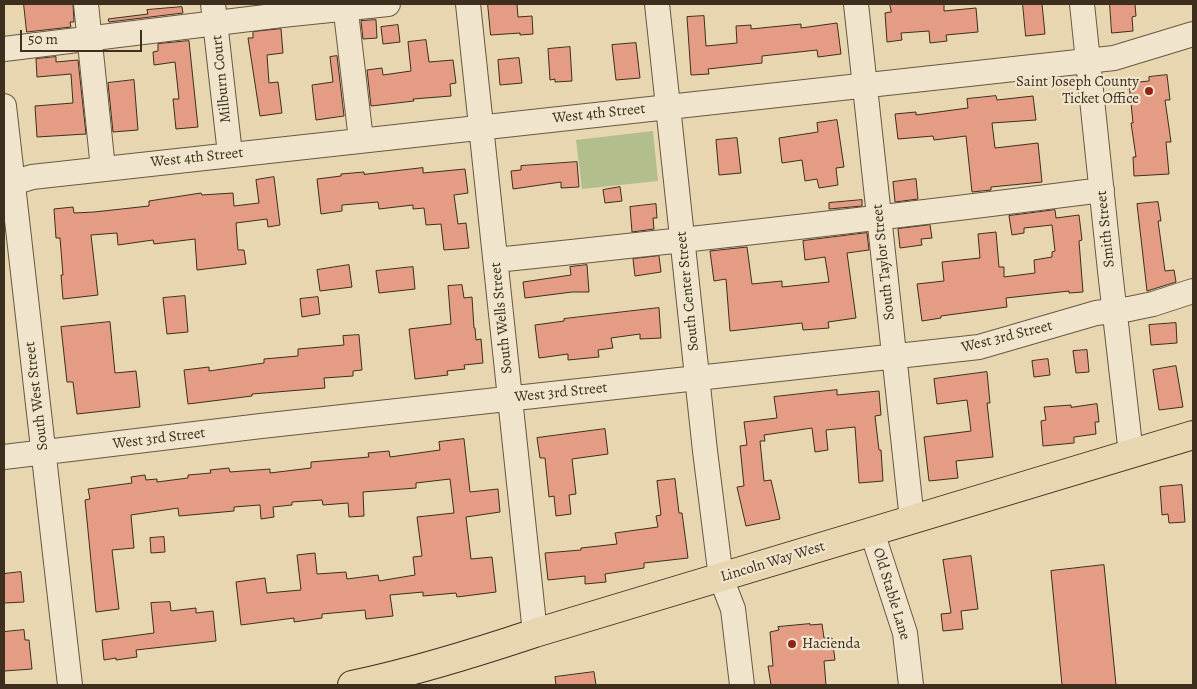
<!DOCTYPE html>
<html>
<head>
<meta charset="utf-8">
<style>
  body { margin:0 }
  #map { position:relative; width:1197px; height:689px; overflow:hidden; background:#e8d6b0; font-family:Alegreya,serif }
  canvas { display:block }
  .frame { position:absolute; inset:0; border:5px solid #3d2e1d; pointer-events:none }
  .scale { position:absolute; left:20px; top:30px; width:122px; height:22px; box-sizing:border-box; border:2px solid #3d2e1d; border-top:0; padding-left:6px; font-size:15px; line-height:18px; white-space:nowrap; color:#3d2e1d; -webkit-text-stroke:4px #f0e4cc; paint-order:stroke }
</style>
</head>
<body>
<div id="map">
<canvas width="1197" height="689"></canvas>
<div class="frame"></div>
<div class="scale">50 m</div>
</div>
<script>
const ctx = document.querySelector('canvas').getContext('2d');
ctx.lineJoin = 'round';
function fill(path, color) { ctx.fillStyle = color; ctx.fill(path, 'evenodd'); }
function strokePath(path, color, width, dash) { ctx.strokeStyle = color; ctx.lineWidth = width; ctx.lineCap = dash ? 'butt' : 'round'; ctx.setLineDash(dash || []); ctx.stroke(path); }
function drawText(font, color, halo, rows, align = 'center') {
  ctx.font = font + ' Alegreya,serif'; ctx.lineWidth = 4.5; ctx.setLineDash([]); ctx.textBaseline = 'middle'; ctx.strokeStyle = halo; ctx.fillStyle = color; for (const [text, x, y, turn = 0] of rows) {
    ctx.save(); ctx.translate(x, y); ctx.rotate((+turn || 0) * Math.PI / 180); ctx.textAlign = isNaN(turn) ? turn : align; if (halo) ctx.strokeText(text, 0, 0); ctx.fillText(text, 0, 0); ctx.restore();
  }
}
const green = new Path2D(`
  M653 131 658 181 582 189 576 140Z`);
const building = new Path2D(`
  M24 4H73L74 22H70L71 27 27 32Z
  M488 4H517L518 17 532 16 533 34 520 35V33L491 35Z
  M890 4H944V11L976 8 978 32 946 35 947 41 930 43 929 31 901 33 902 40 887 42 885 13 891 12Z
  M1023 4H1042L1045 34 1026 36Z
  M1110 4H1135L1136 16 1132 17 1133 31 1112 33Z
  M182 7 183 13 109 22 108 19 148 14 147 10Z
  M704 16 706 46 737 43 736 26 751 25V29L801 24V28L837 23 841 54 818 57 817 50 762 56V63L708 69 709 74 691 75 687 17Z
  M376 20 377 38 363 39 361 21Z
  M398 25 400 42 383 44 381 27Z
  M281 29 283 53 267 55 269 83 278 82 282 113 260 116 248 38H253V32Z
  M426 40 429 62 453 60 456 83 450 84 451 96 413 99 414 101 371 106 367 70 382 68 383 75 411 71 408 42Z
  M189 41 198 127 176 129 173 99H179L175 62 154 65 153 52 158 51V44Z
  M636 43 640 78 616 80 612 45Z
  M570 47 572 81 555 82V79L550 80 548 49Z
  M337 56 344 116 316 120 312 85 333 82 330 57Z
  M56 57V62L78 60 86 134 37 137 35 106 73 103 71 74 37 77 36 59Z
  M519 58 522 83 500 85 498 60Z
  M1167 75 1170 100H1165L1171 142H1166L1169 174 1134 176 1133 157H1136L1131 123H1133L1129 83 1149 81V77Z
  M134 80 138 130 113 132 108 83Z
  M996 96 997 100 1033 96 1036 120 992 123 995 148 1038 143 1042 182 991 187V190L972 192 966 136 934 140 933 136 898 139 895 114 916 112V115L968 108 967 99Z
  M837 120 844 167 836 168 838 185 819 188 817 179 805 181 802 160 782 163 779 138 818 132 817 123Z
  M737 138 741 173 719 175 716 140Z
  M577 162 579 187 561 188V182L513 189 511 171 521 170V166Z
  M423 168V173L465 169 468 193 454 195 458 224 466 223 469 248 444 250 441 224 426 225 424 208 413 209V205L379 209 378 202 342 205V211L321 214 317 179 341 176V174L364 172V174Z
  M274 177 280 225 268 227 267 219 236 223 238 250H244L246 264 197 270 195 239 154 244 153 240 118 245 117 233 91 235 98 295 63 299 61 275H63L60 238H56L54 209 73 207 74 213 94 212 149 206V201L201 193 202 195 233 193 234 206 259 203 256 180Z
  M916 179 918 199 895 202 893 182Z
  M620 187 622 201 605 203 603 190Z
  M862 200V206L829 209V203Z
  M1158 202 1161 221H1158L1165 271 1174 270 1176 282 1147 291 1137 204Z
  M656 204 657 218H653L654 229 632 232 630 207Z
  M1055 210 1056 218 1079 215 1082 240 1079 241 1083 292 1069 293V291L1006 298 1007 307 941 316V318L922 321 917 284 944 281 942 262 980 258 978 234 996 232 999 267H1004V277L1035 273 1034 260 1052 257V252L1055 251 1052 225 1024 228V233L1012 235 1009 216Z
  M930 225 932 238 921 239 922 245 900 248 898 229Z
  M867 233 869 250 847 253 856 318 828 322 829 328 803 330 802 323 730 331 726 279 714 281 710 251 747 247 752 284 782 281V287L829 282 825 257 805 260 803 241Z
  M659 256 661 272 635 276 633 259Z
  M349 265 352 287 320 291 317 270Z
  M587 265 589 292H572L525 298 523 282 571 275 570 267Z
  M413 267 415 289 379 293 376 271Z
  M462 285 464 298 472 297 474 328H475L476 340 481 339 483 363 464 365 465 369 447 371 448 375 415 379 409 329 451 324 448 286Z
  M185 296 188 332 167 334 163 298Z
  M318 297 320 314 302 317 300 299Z
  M659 308 661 338 640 339V334L611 338 613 348 598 350 599 357 568 360V354L539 358 535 325 564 321V319Z
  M110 322 115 373 136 371 140 407 77 414 73 382H67L61 327Z
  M1176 323 1177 343 1151 345 1149 325Z
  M359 335 362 370 353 371V376L324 378 325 388 252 394V396L188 404 184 370 209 367V371L264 363V359L298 356V349L344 345 343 336Z
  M1087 350 1089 372 1076 373 1073 351Z
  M1048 359 1050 375 1034 377 1032 361Z
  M1176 366 1183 407 1159 410 1153 370Z
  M987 372 990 403H987L993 457 956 461 958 478 929 481 924 437 971 431 967 400 937 404 934 379Z
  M837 390V395L879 391 881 415 875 416 879 450H881L883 481 859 483 855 427 826 430 828 450 815 452 812 428 764 435 765 441H760L764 481 771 480 780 519 746 526 737 487 744 486 740 446 747 445 744 422 777 418 774 397Z
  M1097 404 1099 422H1095L1096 434 1074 437V443L1043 446 1041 421 1046 420 1044 407 1071 405V407Z
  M605 429 608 454 572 459 576 494 569 495 571 514 556 516 554 496 549 497 545 458H540L537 438Z
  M464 439 470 492 498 489 500 512 466 517 471 559 492 557 496 592 457 597 456 593 423 596V592L390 595 393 616 366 619 365 610 322 614V618L294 622V618L241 625 236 582 265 578 267 593 301 590 297 555 315 553 317 574 346 572 347 579 378 575 379 581 415 575 413 557 422 556 417 517 454 513 450 479 416 483V488L363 492 364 516 349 517 348 503 323 505 322 500 292 502V505L273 507 274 517 261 519 260 505 234 507V511L179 516 178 508 131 515 134 548 112 550 119 609 96 612 85 500 90 499 88 489 132 483 131 477 145 475 146 480 157 479V482L188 478V475L211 473 210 470 229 468 230 472 270 469V473L311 468V462L369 457 368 453 389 451 390 457 440 450 439 442Z
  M675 479 679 513H682L688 558 644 563V568L605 574 606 582 585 584V576L548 580 545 553 581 550V548L617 544 615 533 658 527 656 516 661 515 657 481Z
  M1182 485 1185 522 1169 523 1168 514 1162 515 1160 487Z
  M164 537 165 552 151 553 150 538Z
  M971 556 978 609 961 611 963 629 943 631 941 614 951 613 943 560Z
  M1104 565 1116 685H1062L1051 571Z
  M21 572 24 602 4 603V574Z
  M170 602 171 611 196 608V613L213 611 216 641 136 650 137 657 116 660V658L104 660 102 640 154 633 151 603Z
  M810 624V625L822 624 824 638H832L835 660 824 661 826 685H771L768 666H773L770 632 779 630 778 627Z
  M24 630 25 640H29L32 669 4 671V632Z
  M594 672 596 685H556L555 677Z`);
const minor = new Path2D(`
  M86 4 103 169
  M213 4 230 154
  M345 4 361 140
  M468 4 535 633
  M657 4 705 451 721 578 733 609 742 685
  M856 4 912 520
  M1082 4 1110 271 1131 454
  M4 49 282 15 388 4
  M4 106 70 685
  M4 184 13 183 32 177 1114 58 1193 34
  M496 260C698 239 900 216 1102 190
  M4 457 261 426 979 347 1096 313 1129 309 1153 304 1193 291
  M872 532 905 633 911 685`);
const major = new Path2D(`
  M352 685C414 672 475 653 535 633L1193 435`);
const markers = [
  [1149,91,5,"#8f2418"],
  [792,644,5,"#8f2418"]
];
const streetNames = [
  ["Milburn Court",222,79,-96],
  ["West 4th Street",599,114,-6],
  ["West 4th Street",197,158,-6],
  ["Smith Street",1106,229,-96],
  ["South Taylor Street",884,262,-96],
  ["South Center Street",688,291,-96],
  ["South Wells Street",502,318,-96],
  ["West 3rd Street",1007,337,-14],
  ["West 3rd Street",561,393,-6],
  ["South West Street",37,396,-97],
  ["West 3rd Street",159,439,-7],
  ["Lincoln Way West",773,562,-17],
  ["Old Stable Lane",891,594,73]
];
const poiNames = [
  ["Saint Joseph County",1139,82],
  ["Ticket Office",1139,99],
  ["Hacienda",802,644,"left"]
];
fill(green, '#b3be8d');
fill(building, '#e49d84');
strokePath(building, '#3d2e1d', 1);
strokePath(minor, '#685842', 26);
strokePath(major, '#3d2e1d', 30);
strokePath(minor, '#f0e4cc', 24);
strokePath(major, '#e8d6b0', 28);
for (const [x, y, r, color] of markers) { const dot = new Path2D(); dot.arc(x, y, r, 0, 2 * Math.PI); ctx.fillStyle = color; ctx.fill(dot); strokePath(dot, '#f0e4cc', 2); }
drawText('15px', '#3d2e1d', '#f0e4cc', streetNames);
drawText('15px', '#3d2e1d', '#f0e4cc', poiNames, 'right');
</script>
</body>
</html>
